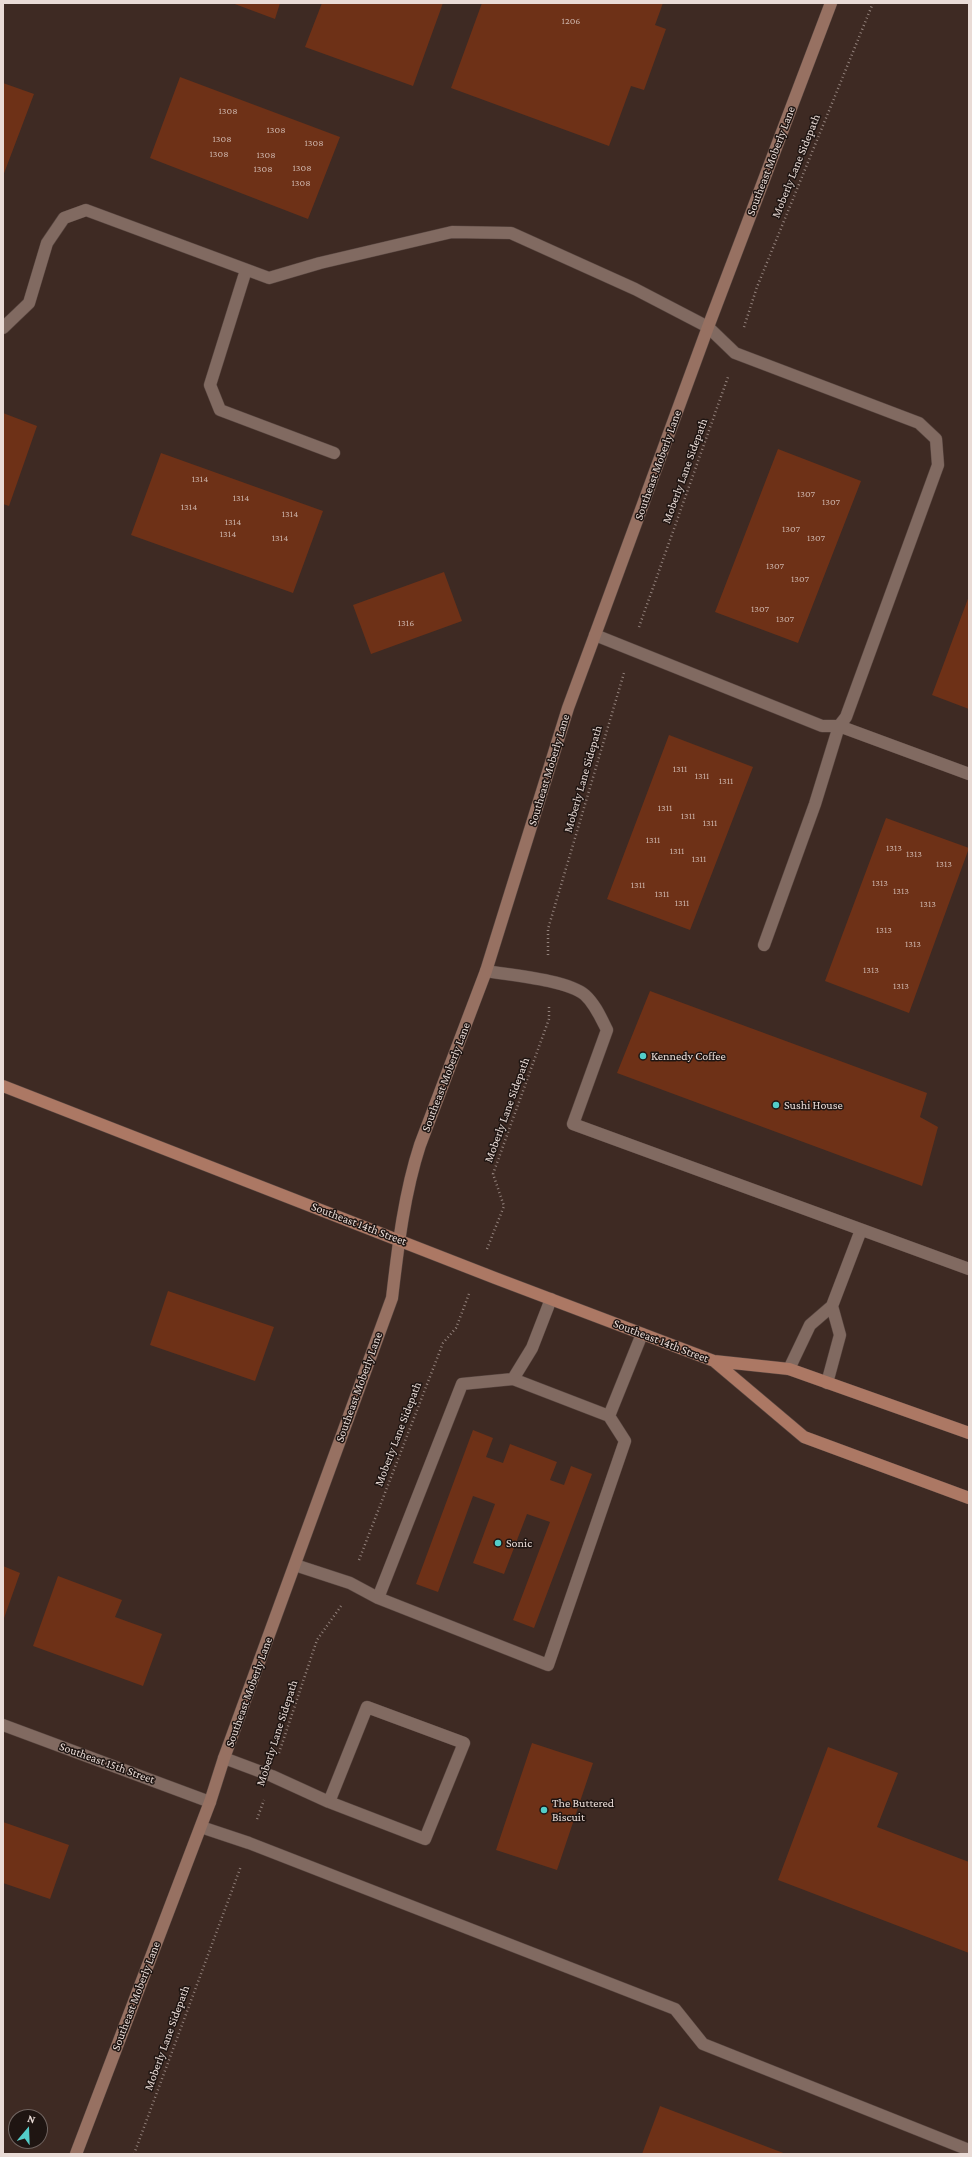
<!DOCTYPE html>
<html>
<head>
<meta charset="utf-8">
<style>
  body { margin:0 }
  #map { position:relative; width:972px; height:2157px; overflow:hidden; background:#3e2a23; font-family:"Crimson Pro",serif }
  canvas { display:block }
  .frame { position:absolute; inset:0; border:4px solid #e9dbd6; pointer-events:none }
  .north { position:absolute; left:8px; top:2109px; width:40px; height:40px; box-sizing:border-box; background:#1f1512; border:1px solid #706460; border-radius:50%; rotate:19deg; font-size:11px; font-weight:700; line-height:16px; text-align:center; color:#e9dbd6 }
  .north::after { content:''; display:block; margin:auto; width:14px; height:18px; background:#53cdc9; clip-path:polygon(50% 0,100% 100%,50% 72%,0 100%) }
</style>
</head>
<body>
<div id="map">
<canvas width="972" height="2157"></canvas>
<div class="frame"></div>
<div class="north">N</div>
</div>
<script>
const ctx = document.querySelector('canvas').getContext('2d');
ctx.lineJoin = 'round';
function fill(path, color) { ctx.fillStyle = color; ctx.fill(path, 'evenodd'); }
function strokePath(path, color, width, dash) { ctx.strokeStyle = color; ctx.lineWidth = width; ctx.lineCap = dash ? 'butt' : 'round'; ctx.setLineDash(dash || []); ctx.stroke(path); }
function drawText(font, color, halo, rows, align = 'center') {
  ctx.font = font + ' "Crimson Pro",serif'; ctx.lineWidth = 3; ctx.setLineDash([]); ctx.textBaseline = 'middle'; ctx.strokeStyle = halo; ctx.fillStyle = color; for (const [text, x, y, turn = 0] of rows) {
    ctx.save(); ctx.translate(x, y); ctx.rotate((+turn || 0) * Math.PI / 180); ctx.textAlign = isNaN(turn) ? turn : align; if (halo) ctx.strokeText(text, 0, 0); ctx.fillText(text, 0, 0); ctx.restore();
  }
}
const building = new Path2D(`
  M232 3H280L275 19Z
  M322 3H443L413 86 305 47Z
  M482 3H663L655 25 666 29 644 90 631 86 609 146 451 88Z
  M180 77 340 137 308 219 150 158Z
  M3 83 34 94 3 176Z
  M3 413 37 426 9 506 3 504Z
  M778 449 861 481 798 643 715 612Z
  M161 453 323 511 293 593 131 535Z
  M444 572 462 621 371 654 353 605Z
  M969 596V709L932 695Z
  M669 735 753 767 690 930 607 899Z
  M886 818 969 848 909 1013 825 981Z
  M650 991 927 1093 920 1117 938 1127 922 1186 617 1073Z
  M168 1291 274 1327 255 1381 150 1345Z
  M473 1430 493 1438 486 1457 503 1463 510 1444 557 1462 550 1480 564 1485 571 1466 592 1474 534 1628 513 1620 550 1522 527 1514 504 1574 473 1563 495 1504 473 1496 438 1592 416 1584Z
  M3 1566 20 1573 3 1621Z
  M58 1576 122 1600 115 1617 162 1634 143 1686 33 1646Z
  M532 1743 593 1763 557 1870 496 1850Z
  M828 1747 898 1773 877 1827 969 1862V1953L778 1880Z
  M3 1822 69 1845 50 1899 3 1883Z
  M660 2106 786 2154H642Z`);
const path = new Path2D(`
  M744 327 757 287 873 3
  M639 627 728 377
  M548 955V929L624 673
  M487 1249 504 1206 493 1174 549 1019V1006
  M359 1560 443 1343 456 1328 469 1294
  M279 1753 317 1640 341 1606
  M257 1819 264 1800
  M134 2154 241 1866`);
const lane = new Path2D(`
  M246 270 210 385 220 410 334 453
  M3 328 29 303 47 243 64 218 86 210 269 278 320 263 452 232 511 233 635 289 708 327 735 353 919 423 936 439 938 465 846 717 839 726H822L595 635
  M764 945 815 804 839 726 969 774
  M486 971C510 975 568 980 585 995 595 1004 601 1018 607 1030L573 1124 969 1269
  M789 1369 810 1325 832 1306 861 1230
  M513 1379 532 1348 551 1299
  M827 1383 840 1335 832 1306
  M609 1416 642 1334
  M295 1565 350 1583 378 1598 548 1665 625 1441 609 1416 513 1379 462 1384 378 1598
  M224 1758 272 1776 329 1802 425 1839 464 1743 367 1707 329 1802
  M201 1827 249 1843 675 2009 703 2044 969 2150`);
const street = new Path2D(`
  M3 1725 210 1802`);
const secondary = new Path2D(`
  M76 2154 210 1802 224 1758 392 1298C398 1247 404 1194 420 1145L486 971 568 708 595 635 708 327 831 3`);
const primary = new Path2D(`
  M3 1086 495 1278 714 1361 789 1369 969 1433
  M714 1361 804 1437 969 1498`);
const markers = [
  [643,1056,4,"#53cdc9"],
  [776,1105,4,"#53cdc9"],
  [498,1543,4,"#53cdc9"],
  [544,1810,4,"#53cdc9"]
];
const numberNames = [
  ["1206",571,21],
  ["1308",228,111],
  ["1308",276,130],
  ["1308",222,139],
  ["1308",314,143],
  ["1308",219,154],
  ["1308",266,155],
  ["1308",302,168],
  ["1308",263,169],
  ["1308",301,183],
  ["1314",200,479],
  ["1307",806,494],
  ["1314",241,498],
  ["1307",831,502],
  ["1314",189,507],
  ["1314",290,514],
  ["1314",233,522],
  ["1307",791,529],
  ["1314",228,534],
  ["1314",280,538],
  ["1307",816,538],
  ["1307",775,566],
  ["1307",800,579],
  ["1307",760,609],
  ["1307",785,619],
  ["1316",406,623],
  ["1311",680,769],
  ["1311",702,776],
  ["1311",726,781],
  ["1311",665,808],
  ["1311",688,816],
  ["1311",710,823],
  ["1311",653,840],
  ["1313",894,848],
  ["1311",677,851],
  ["1313",914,854],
  ["1311",699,859],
  ["1313",944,864],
  ["1313",880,883],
  ["1311",638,885],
  ["1313",901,891],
  ["1311",662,894],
  ["1311",682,903],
  ["1313",928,904],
  ["1313",884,930],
  ["1313",913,944],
  ["1313",871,970],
  ["1313",901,986]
];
const streetNames = [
  ["Southeast Moberly Lane",771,161,-69],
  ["Moberly Lane Sidepath",796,166,-68],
  ["Southeast Moberly Lane",658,465,-70],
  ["Moberly Lane Sidepath",685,471,-70],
  ["Southeast Moberly Lane",549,770,-73],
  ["Moberly Lane Sidepath",583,779,-74],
  ["Southeast Moberly Lane",446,1077,-69],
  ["Moberly Lane Sidepath",507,1110,-70],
  ["Southeast 14th Street",359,1224,21],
  ["Southeast 14th Street",661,1341,21],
  ["Southeast Moberly Lane",359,1387,-70],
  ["Moberly Lane Sidepath",398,1434,-69],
  ["Southeast Moberly Lane",249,1692,-70],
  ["Moberly Lane Sidepath",277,1733,-72],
  ["Southeast 15th Street",107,1763,20],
  ["Southeast Moberly Lane",136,1996,-69],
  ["Moberly Lane Sidepath",167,2038,-70]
];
const poiNames = [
  ["Kennedy Coffee",651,1056],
  ["Sushi House",784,1105],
  ["Sonic",506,1543],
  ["The Buttered",552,1803],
  ["Biscuit",552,1817]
];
fill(building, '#6e3117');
strokePath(lane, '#584640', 13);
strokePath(street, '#584640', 13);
strokePath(secondary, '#584640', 13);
strokePath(primary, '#584640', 13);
strokePath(path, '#94837d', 2.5, [1, 3]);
strokePath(lane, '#816a61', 12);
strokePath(street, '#816a61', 12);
strokePath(secondary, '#977162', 12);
strokePath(primary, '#ac7864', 12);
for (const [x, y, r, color] of markers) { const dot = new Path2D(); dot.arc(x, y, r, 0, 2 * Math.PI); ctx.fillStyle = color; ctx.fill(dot); strokePath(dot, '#1f1512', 1.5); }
drawText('10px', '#cab0a6', null, numberNames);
drawText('12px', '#e9dbd6', '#1f1512', streetNames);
drawText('12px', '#e9dbd6', '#1f1512', poiNames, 'left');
</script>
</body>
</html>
